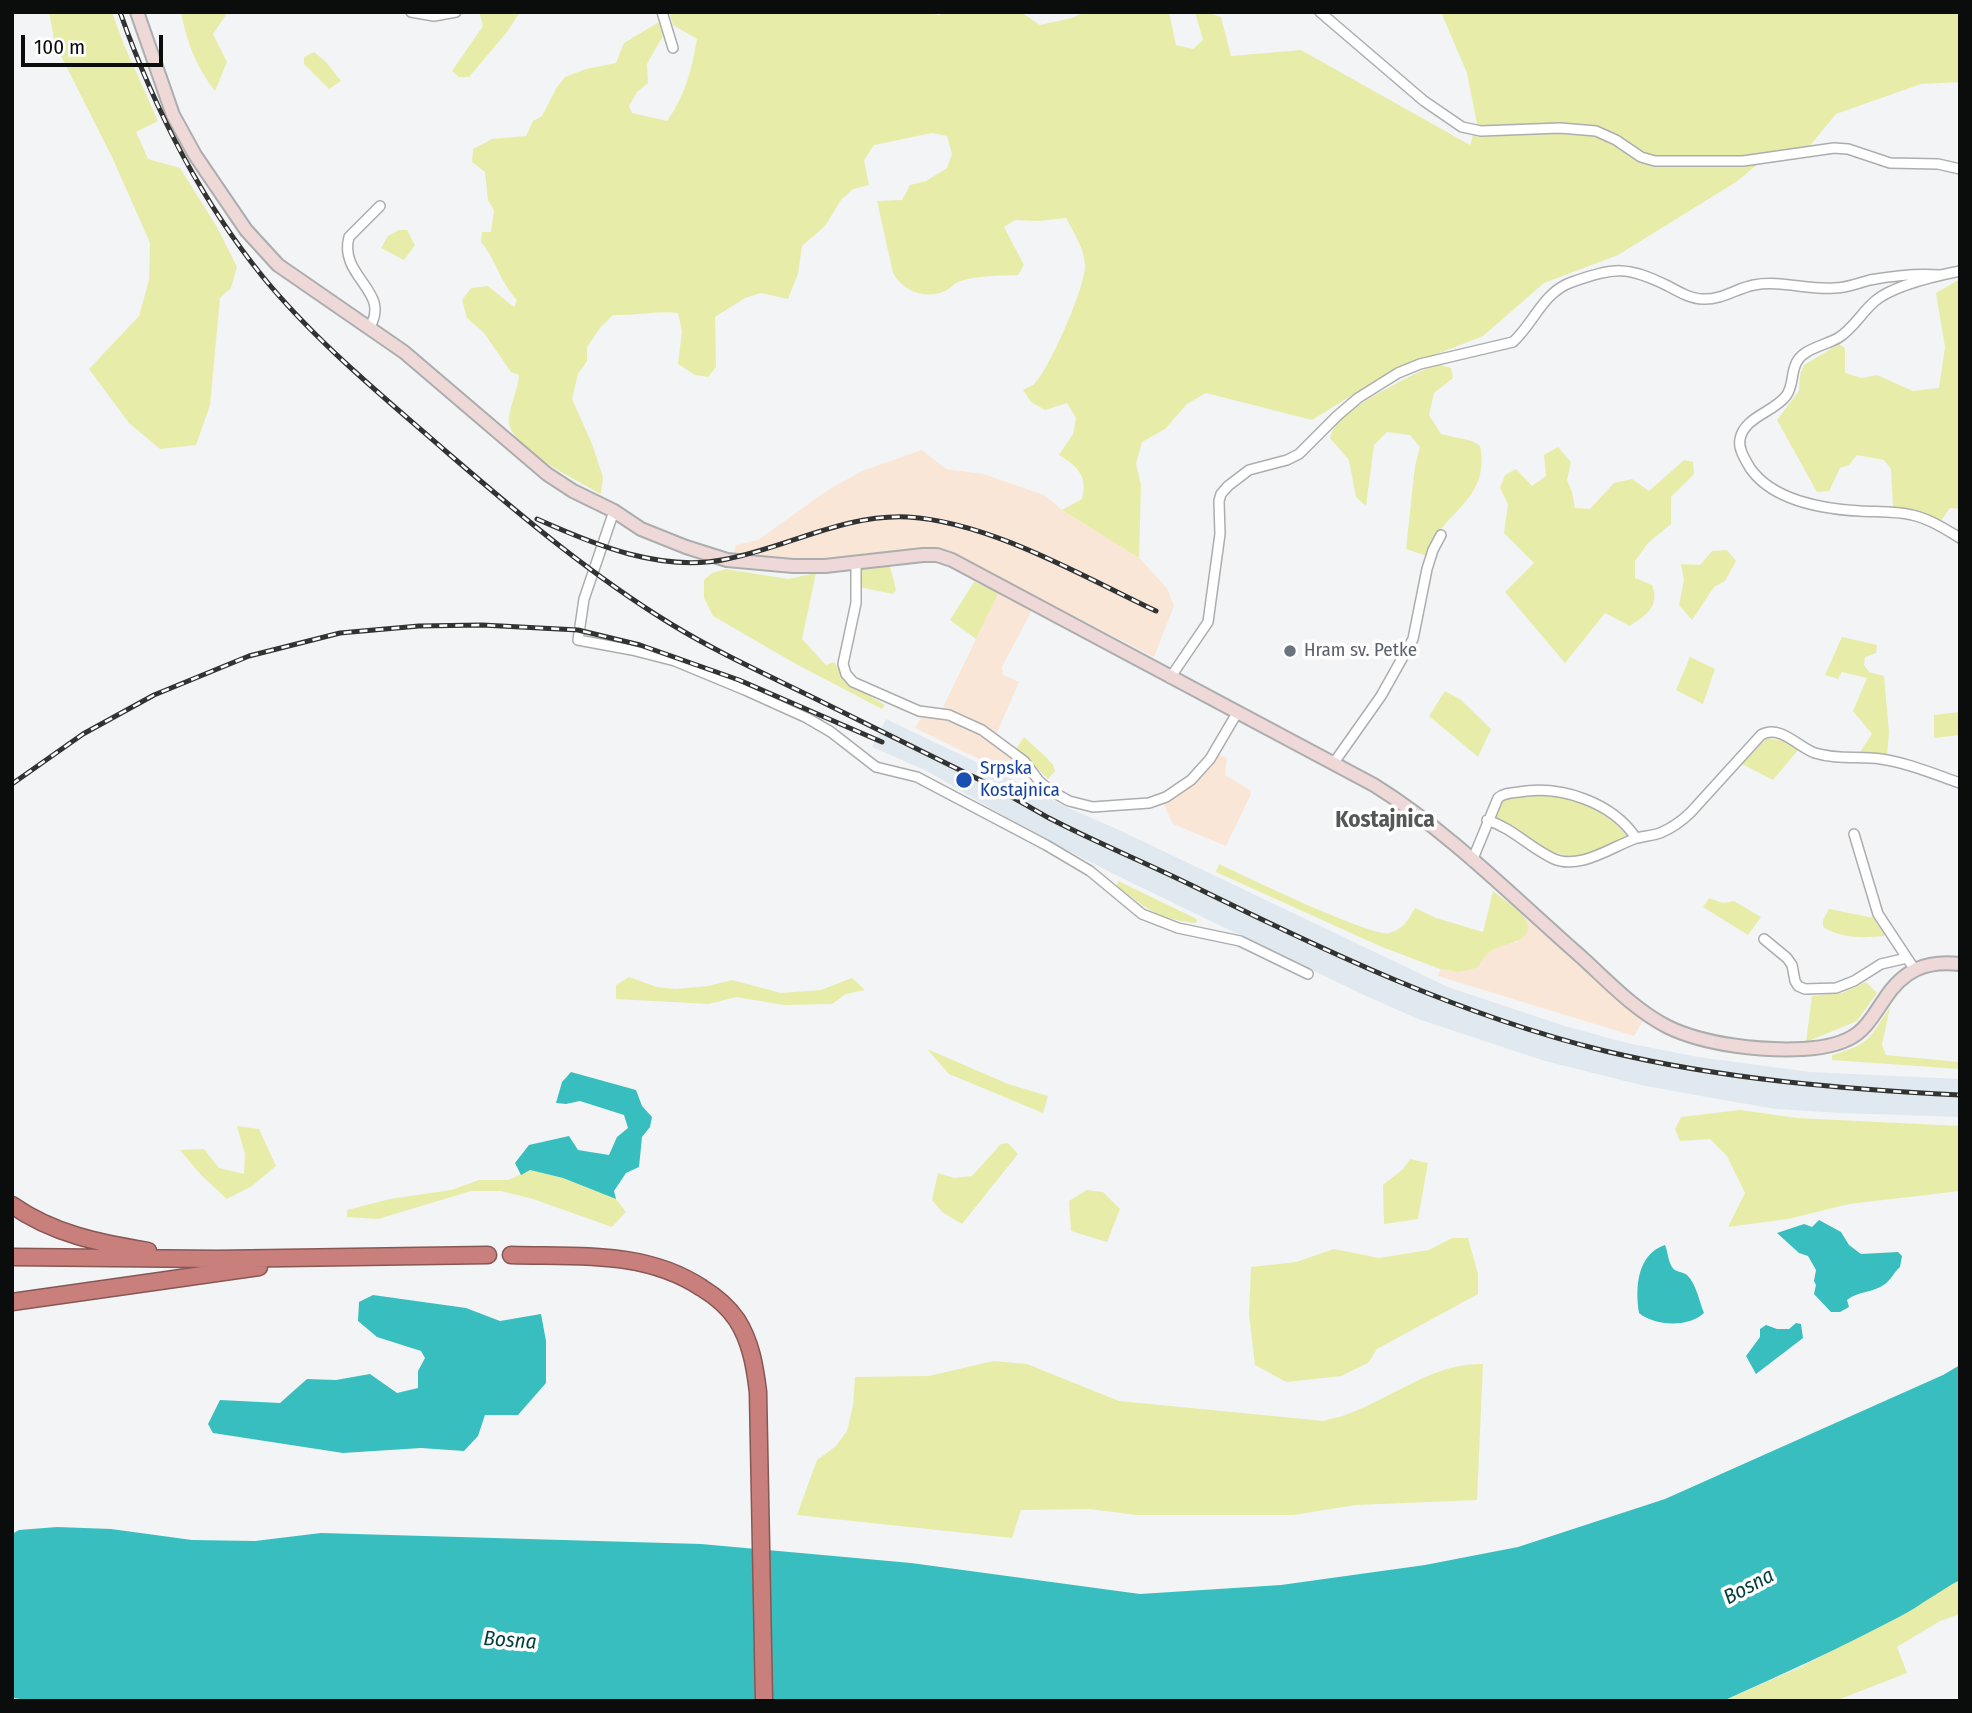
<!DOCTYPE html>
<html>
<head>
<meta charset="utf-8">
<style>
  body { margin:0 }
  #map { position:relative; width:1972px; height:1713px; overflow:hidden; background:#f3f4f5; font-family:"Fira Sans Condensed",sans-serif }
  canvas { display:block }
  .frame { position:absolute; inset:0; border:14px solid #0b0c0c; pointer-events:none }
  .scale { position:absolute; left:21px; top:35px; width:142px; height:32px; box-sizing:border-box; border:4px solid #0b0c0c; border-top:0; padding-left:9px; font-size:21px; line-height:24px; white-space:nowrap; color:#0b0c0c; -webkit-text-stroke:5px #fff; paint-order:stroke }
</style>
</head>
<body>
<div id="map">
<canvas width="1972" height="1713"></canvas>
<div class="frame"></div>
<div class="scale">100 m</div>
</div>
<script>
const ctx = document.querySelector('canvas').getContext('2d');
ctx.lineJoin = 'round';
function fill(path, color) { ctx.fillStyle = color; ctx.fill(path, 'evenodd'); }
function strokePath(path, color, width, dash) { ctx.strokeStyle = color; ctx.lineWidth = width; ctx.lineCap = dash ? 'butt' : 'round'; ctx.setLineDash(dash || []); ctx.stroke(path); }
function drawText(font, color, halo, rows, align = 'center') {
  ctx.font = font + ' "Fira Sans Condensed",sans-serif'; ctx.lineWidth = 7; ctx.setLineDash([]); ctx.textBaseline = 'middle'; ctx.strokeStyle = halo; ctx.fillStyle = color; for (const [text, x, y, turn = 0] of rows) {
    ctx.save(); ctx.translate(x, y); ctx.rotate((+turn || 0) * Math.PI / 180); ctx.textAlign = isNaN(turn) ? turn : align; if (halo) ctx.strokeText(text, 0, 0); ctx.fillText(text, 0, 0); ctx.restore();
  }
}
const industrial = new Path2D(`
  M922 450 946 469 983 474 1044 495 1062 510 1139 558 1167 588 1174 606 1154 657 961 558 818 562 762 558 734 553 736 545 758 540 828 490 862 471Z
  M999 592 1033 608 1002 667 1003 675 1019 682 996 735 967 716 943 707Z
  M923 715 941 716 980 732 1020 763 1012 775 915 728Z
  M1218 754 1227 758 1225 775 1250 790 1251 794 1226 846 1173 824 1163 803 1189 786Z
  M1524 917 1645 1018 1634 1036 1438 976 1440 969 1459 972 1477 968 1487 953 1499 946 1517 942 1527 927Z`);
const built = new Path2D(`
  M886 719 1022 784 1066 807 1117 829 1448 987 1565 1026 1627 1043 1698 1057 1810 1072 1960 1079V1117L1840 1113 1776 1109 1712 1098 1641 1085 1545 1061 1418 1019 1366 996 1132 883 1033 833 927 771 872 747Z`);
const green = new Path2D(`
  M49 12H112L124 45 158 121 136 132 148 159 180 168 217 227 237 267 231 288 220 298 210 405 196 445 160 449 129 423 89 369 139 316 149 280 150 243 112 157 55 44Z
  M181 12H228L213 34 227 62 215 91C196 66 187 43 181 12Z
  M479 12H520L507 32 469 77H459L452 71 483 26Z
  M669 12H919L940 15 941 12H1021L1040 25 1072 18 1085 12H1169L1176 45 1193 49 1203 40 1195 12H1206L1221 17 1231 56 1301 50 1470 145 1477 124 1467 73 1441 12H1960V82L1921 84 1836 114 1803 154 1769 155 1736 182 1618 255 1544 283 1483 336 1388 373 1312 420 1206 393 1187 404 1165 429 1142 442 1136 464 1141 485 1139 558 1062 510 1082 499C1088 477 1078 466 1059 455L1073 434 1076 418 1067 403 1045 410 1031 402 1023 390C1026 388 1030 387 1033 385 1049 371 1084 289 1085 267 1085 249 1074 233 1066 218L1039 221 1015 220 1004 227 1024 265 1018 275C1000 276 976 275 958 282 953 284 950 289 945 291 925 300 903 291 893 273L877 201 902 200 910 185 926 181 947 168 952 154 947 136 932 133 874 145 864 160 869 185 853 189 841 200 825 226 802 246 798 274 788 299 761 293 745 298 715 317 716 367 708 377 695 375 678 364 682 331 678 313C656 310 635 316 613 315L600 328 587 347V361L578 374 572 399 592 444 603 477 601 494C577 480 516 452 509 424 507 413 518 390 519 375L511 372 484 333 467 318 462 300 471 288 488 286 514 307 517 300C499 281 497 261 481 242L482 232H491L494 210 488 200 485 172 472 162 473 149 492 139 526 136 533 121 542 116 557 87 565 77 586 69 616 63 624 43 659 22 663 36 647 64 648 83 637 92 629 106 632 113 667 121C685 96 692 69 697 39L673 25Z
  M314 52 326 62 341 81 329 89 304 64V57Z
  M399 230H407L415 245 404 260 381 248 388 236Z
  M1960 279V509L1950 508 1940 522 1919 511 1893 507 1891 469 1884 460 1857 455 1849 465 1840 468 1829 491 1817 492 1777 420 1799 391 1800 375 1804 365 1839 344 1845 348V373L1862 378 1877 375 1913 391 1939 388 1945 347 1936 293Z
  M1437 364 1451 368 1453 378 1434 393 1429 415 1441 434 1472 441 1480 446C1488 488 1463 503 1439 531 1434 538 1431 548 1427 556L1406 549 1415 466 1420 447 1410 435 1387 432 1374 445 1366 506 1356 497 1349 460 1330 438C1332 433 1333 427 1337 423 1353 404 1413 374 1437 364Z
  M1558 447 1571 462 1567 480 1572 492 1575 508 1590 509 1614 483 1632 479 1649 491 1684 460 1693 462 1694 474 1671 497V524L1648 543 1635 561V578L1652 585C1660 607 1647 614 1630 626L1605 613 1565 663 1505 592 1534 563 1504 533 1508 504 1500 488 1505 475 1516 469 1532 486 1546 476 1544 455Z
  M1727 550 1736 561 1725 581 1714 587 1692 620 1679 605 1684 580 1681 564 1700 565 1712 551Z
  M890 566 896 590 893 594 859 587 860 570Z
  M726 569 788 579 816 573 802 639 826 665 834 662 849 684 885 705 882 709 796 664 713 616 704 598V580L712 573Z
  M974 582 999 592 976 639 950 620Z
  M1842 637 1877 645 1876 653 1865 657 1864 665 1869 672 1884 676 1889 732 1887 756 1858 755 1872 734 1853 711 1867 678 1842 672 1838 679 1825 675Z
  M1690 657 1715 669 1703 704 1676 690Z
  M1445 691 1461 700 1491 729 1478 757 1429 716Z
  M1960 712V735L1934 738V715Z
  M1024 737 1047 758 1053 765 1055 771 1048 779 1016 749Z
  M1767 738 1782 741 1798 750 1773 780 1742 764Z
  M1537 793C1571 797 1605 809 1627 836L1591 853 1572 857 1548 851 1514 826 1492 817C1504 791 1512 797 1537 793Z
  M1219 864C1245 876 1370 937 1389 933 1404 929 1408 920 1415 908L1436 918 1483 932 1493 891C1502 899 1517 907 1524 917 1540 942 1503 943 1491 951 1485 955 1481 962 1477 968L1459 972 1440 969 1382 947 1216 872Z
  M1118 881 1197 919 1196 923C1157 919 1147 909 1117 886Z
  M1709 898 1723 903 1734 901 1761 917 1748 935 1703 907Z
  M1829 909 1874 918 1885 936C1862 938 1843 939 1823 927V920Z
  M629 977 657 987 675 989 708 986 732 980 781 993 821 990 852 978 865 990 846 994 832 1004 784 1005 736 997 709 1004 616 999V985Z
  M1866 982 1877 993 1857 1021 1806 1042 1812 996 1842 993Z
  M1890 1007 1882 1045 1886 1055 1960 1062V1069L1832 1060V1055C1870 1044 1869 1039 1890 1007Z
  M927 1049 1008 1084 1048 1096 1043 1113 949 1074Z
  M1740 1110 1797 1118 1960 1126V1191L1849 1204 1788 1219 1728 1227 1745 1193 1727 1156 1710 1139 1680 1141 1675 1129 1681 1117Z
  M237 1126 259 1129 276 1166 252 1186 227 1199 201 1175 180 1150 204 1149 219 1168 244 1174 245 1154Z
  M1008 1143 1018 1154 962 1224 942 1212 932 1200 938 1173 954 1178 972 1176 1001 1144Z
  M1410 1159 1428 1163 1418 1219 1384 1224 1383 1185 1403 1169Z
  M530 1170 563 1178 616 1199 626 1212 612 1227 533 1199 501 1191H471L378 1219 347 1217V1210L390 1199 451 1190 479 1180H508Z
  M1087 1190 1103 1192 1120 1209 1107 1242 1071 1231 1069 1201Z
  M1452 1238H1468L1478 1274V1294L1377 1349 1368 1363 1341 1376 1286 1382 1255 1365 1249 1315 1251 1267 1296 1262 1334 1249 1379 1258 1429 1250Z
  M993 1361 1027 1364 1119 1401 1324 1421C1332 1418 1342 1417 1350 1413 1394 1397 1435 1362 1483 1364L1477 1500 1356 1505 1293 1515H1136L1090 1509 1021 1510 1012 1538 797 1515 817 1460 836 1446 847 1431 853 1406 855 1377 929 1376Z
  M1960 1580V1614L1940 1621 1897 1647 1907 1673 1835 1701H1723L1803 1666Z`);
const water = new Path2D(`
  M571 1072 636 1090 642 1106 652 1117 650 1127 642 1137 639 1167 626 1173 614 1191 616 1199 563 1178 530 1170 521 1175 515 1163 529 1145 569 1136 578 1150 609 1155 617 1137 628 1128 624 1115 580 1101 566 1104 556 1103 562 1082Z
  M1819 1220 1841 1232 1849 1245 1861 1254 1898 1252 1902 1256 1900 1267C1894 1272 1891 1280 1885 1284 1873 1293 1858 1291 1847 1300L1849 1307 1840 1312H1831L1814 1294 1816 1285 1814 1281 1816 1270 1808 1256 1799 1253 1777 1233 1804 1224 1812 1227Z
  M1665 1245C1668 1252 1668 1261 1672 1267 1676 1273 1682 1271 1687 1275 1696 1283 1699 1301 1704 1313 1688 1328 1655 1326 1639 1313 1635 1288 1637 1254 1665 1245Z
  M373 1295 466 1308 500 1321 541 1314 546 1341V1383L518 1415H485L478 1436 464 1451 421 1448 343 1453 213 1433 208 1424 220 1400 280 1403 307 1379 336 1380 370 1374 397 1393 418 1388V1371L425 1358 421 1351 377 1337 358 1321 359 1302Z
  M1796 1323 1801 1324 1803 1338 1756 1374 1746 1356 1760 1337V1329L1766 1325 1777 1329H1789Z
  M1960 1365V1580C1939 1591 1920 1606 1899 1617 1842 1647 1783 1674 1723 1701H38L12 1698V1534L19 1530 57 1527 111 1529 192 1540 255 1541 321 1533 701 1544 911 1563 1140 1594 1281 1585 1425 1565 1518 1547 1665 1499 1943 1375Z`);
const street = new Path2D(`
  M411 12 434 16 456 12
  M662 12 673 48
  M1320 12 1424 101 1462 127 1481 131 1560 128 1596 131 1616 140 1641 157 1655 161H1743L1834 148 1848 149 1890 163 1938 164 1960 169
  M1960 271C1935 276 1894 285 1875 301 1862 312 1853 329 1838 338 1824 346 1800 349 1795 366 1791 377 1793 387 1786 396 1774 412 1744 417 1740 439 1738 449 1745 459 1750 468 1772 500 1822 509 1860 511 1877 512 1896 511 1912 515 1930 519 1945 529 1960 538
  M369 328C393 292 338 277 349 237L380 206
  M614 511 584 599 578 640 632 650 675 661 745 690 807 718 831 732 876 767 917 777 1046 845 1090 871 1142 914 1178 928 1240 941 1308 974
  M856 564V603L843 664 846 674 853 682 919 711 949 715 982 730 1024 761 1039 781 1051 791 1069 801 1093 807 1149 803 1166 797 1191 780 1210 759 1237 713
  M1170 678 1208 622 1220 534 1219 501 1221 494 1228 486 1249 470 1287 460 1299 454 1337 416 1358 398 1398 373 1420 364 1513 342C1534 323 1543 292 1572 282 1616 267 1627 266 1668 286 1679 292 1691 299 1703 299 1722 300 1737 288 1754 285 1780 280 1808 290 1834 288 1847 288 1858 283 1870 280 1892 276 1917 273 1940 275
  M1333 764 1381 696 1413 639 1427 569 1433 550 1441 535
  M1487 820C1512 828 1529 847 1552 858 1578 871 1610 848 1634 839 1642 836 1652 836 1660 833 1672 828 1682 821 1691 812L1761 735C1780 724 1798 747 1815 753 1837 760 1859 756 1881 759 1908 763 1934 774 1960 783
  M1854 834 1878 914 1915 970
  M1472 861 1498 798C1504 793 1511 793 1519 792 1561 785 1612 802 1636 838
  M1764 939 1787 958 1792 965 1795 981 1798 986 1805 989 1836 988 1854 981 1881 964 1907 958`);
const secondary = new Path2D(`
  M137 12 173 115 195 155 246 230 278 265 404 352 547 474 573 491 614 511 641 529 686 547 727 560 793 566H825L923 555H937L952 560 1374 785C1448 831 1512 896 1578 954 1606 979 1634 1010 1668 1027 1705 1045 1762 1051 1803 1049 1821 1048 1843 1045 1858 1033 1869 1025 1876 1011 1884 1000 1903 970 1926 960 1960 964`);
const highway = new Path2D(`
  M12 1205C53 1234 100 1243 148 1251
  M511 1255C577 1257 645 1250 702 1288 715 1296 729 1308 737 1320 751 1342 755 1367 758 1392L764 1701
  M12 1257 217 1259 488 1255
  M12 1302 259 1267`);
const rail = new Path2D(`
  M120 12C154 108 199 198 263 277 317 343 385 398 449 454 520 515 591 575 671 624 715 651 763 673 810 696 867 724 923 752 980 780 1004 792 1026 805 1049 818 1095 842 1144 862 1191 885 1325 951 1459 1015 1605 1051 1722 1079 1840 1089 1960 1095
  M537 519C595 545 662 573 727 559 789 547 843 514 908 517 990 522 1082 576 1156 611
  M12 784 83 734 154 695 249 656 340 633 419 626 482 625 578 630 640 645 739 680 882 742`);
const markers = [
  [1290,651,7,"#6b7280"],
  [964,780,9,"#1a4fb4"]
];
const worshipNames = [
  ["Hram sv. Petke",1304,651]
];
const transitNames = [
  ["Srpska",980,769],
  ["Kostajnica",980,791]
];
const waterNames = [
  ["Bosna",1749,1587,-28],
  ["Bosna",510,1641,4]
];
const quarterNames = [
  ["Kostajnica",1385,821]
];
fill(industrial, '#fae6d7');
fill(built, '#e1e9f0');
fill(green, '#e7eda9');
fill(water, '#38bebf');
strokePath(street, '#acadae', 12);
strokePath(secondary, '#acadae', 16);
strokePath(highway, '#865755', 19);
strokePath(street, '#fff', 9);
strokePath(secondary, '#efd9d8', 12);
strokePath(highway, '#c9807d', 16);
strokePath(rail, '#313232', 5);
strokePath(rail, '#fff', 2.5, [8]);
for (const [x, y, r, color] of markers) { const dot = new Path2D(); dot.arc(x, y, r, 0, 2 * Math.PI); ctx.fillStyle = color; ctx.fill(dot); strokePath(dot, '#fff', 2.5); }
drawText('19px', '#5b616d', '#fff', worshipNames, 'left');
drawText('19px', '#164399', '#fff', transitNames, 'left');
drawText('italic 21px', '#003d3d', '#fff', waterNames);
drawText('bold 23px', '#565858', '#fff', quarterNames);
</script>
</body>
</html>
